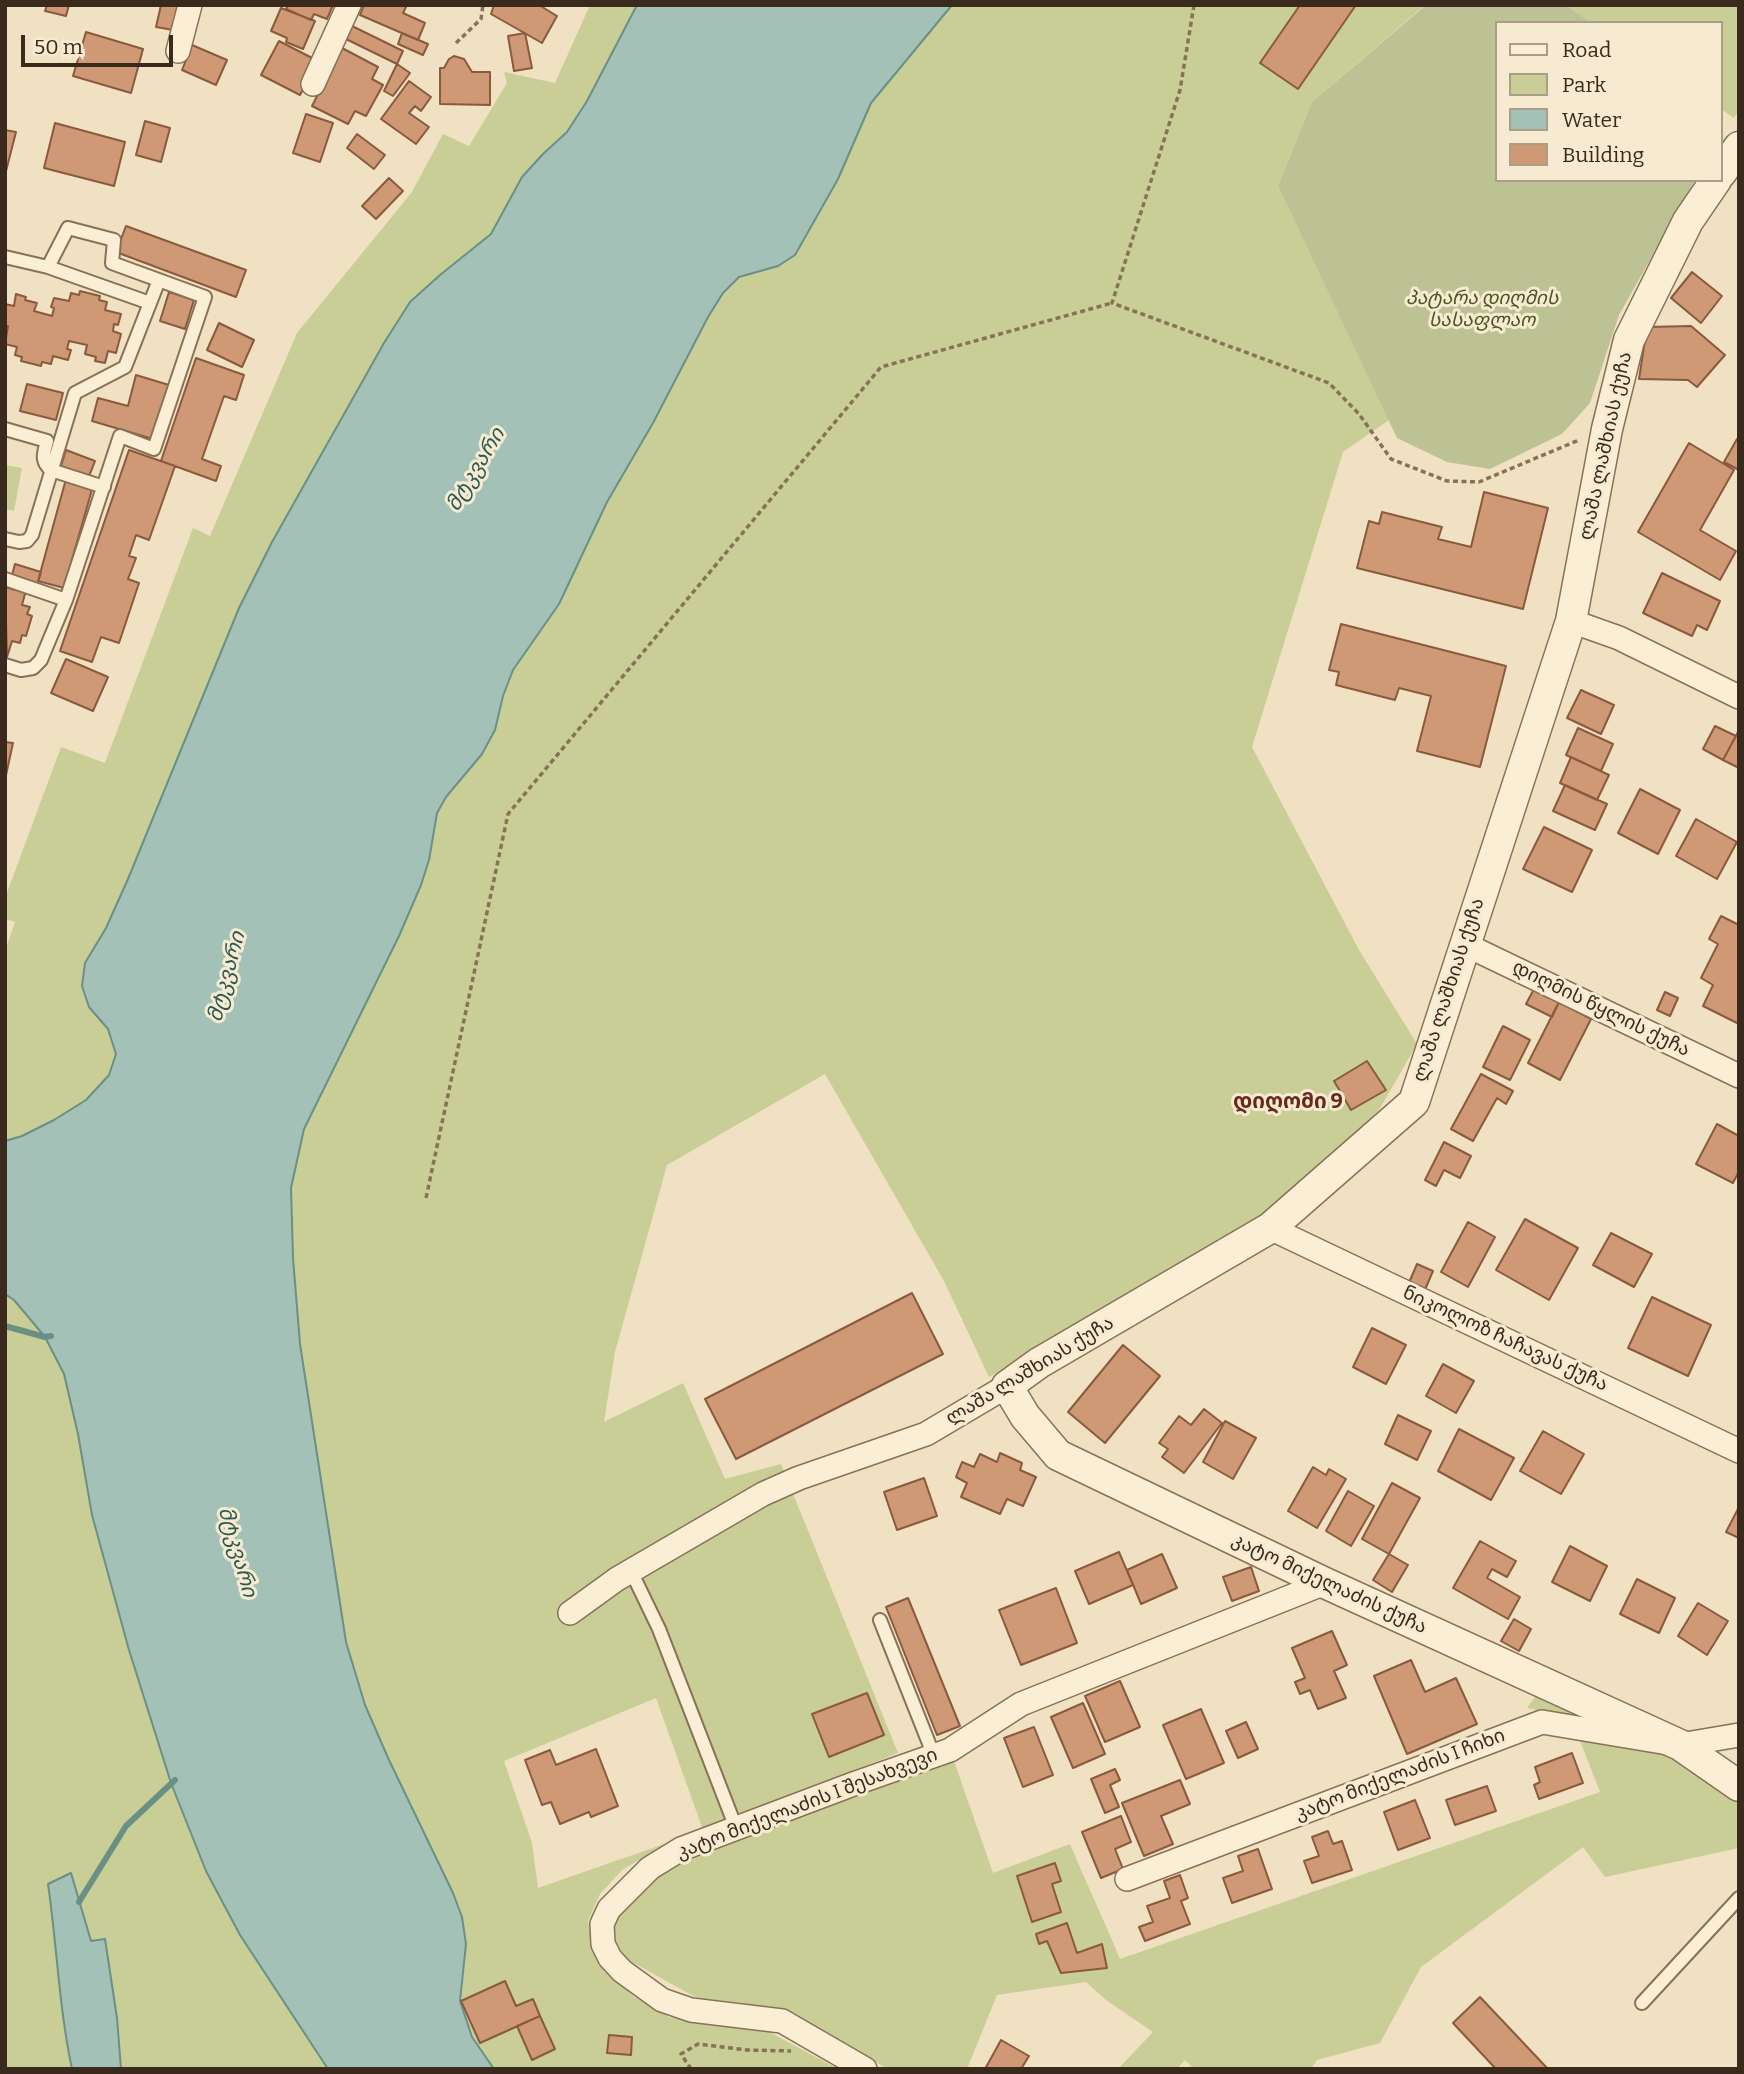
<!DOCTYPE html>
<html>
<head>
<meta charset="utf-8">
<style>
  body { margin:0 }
  #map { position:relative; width:1744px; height:2074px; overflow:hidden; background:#efe1c1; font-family:Bitter,serif }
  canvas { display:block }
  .frame { position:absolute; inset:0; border:7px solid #392a1d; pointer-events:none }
  .legend { position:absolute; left:1495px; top:21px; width:228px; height:161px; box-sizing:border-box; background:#f6ebd1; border:2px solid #aa9e89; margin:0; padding:9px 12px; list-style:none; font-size:21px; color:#392a1d }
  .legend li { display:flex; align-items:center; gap:14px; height:35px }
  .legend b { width:35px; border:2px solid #aa9e89 }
  .scale { position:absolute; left:21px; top:35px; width:152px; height:32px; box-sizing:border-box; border:4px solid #392a1d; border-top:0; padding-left:9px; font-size:21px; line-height:24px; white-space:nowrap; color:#392a1d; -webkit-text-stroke:5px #f6ebd1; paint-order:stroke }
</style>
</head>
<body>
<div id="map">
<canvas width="1744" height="2074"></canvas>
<div class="frame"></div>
<ul class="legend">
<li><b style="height:9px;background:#faeed4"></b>Road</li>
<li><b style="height:19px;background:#c8ce95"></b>Park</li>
<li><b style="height:19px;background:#a4c1b8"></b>Water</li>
<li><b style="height:19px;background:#cf9976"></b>Building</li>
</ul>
<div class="scale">50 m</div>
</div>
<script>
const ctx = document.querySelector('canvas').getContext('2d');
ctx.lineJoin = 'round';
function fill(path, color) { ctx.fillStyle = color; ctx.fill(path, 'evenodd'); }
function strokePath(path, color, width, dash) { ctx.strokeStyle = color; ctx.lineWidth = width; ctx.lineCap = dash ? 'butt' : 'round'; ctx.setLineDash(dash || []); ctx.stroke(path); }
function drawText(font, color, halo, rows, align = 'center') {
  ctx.font = font + ' Bitter,"Noto Sans Georgian",serif'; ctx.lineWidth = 6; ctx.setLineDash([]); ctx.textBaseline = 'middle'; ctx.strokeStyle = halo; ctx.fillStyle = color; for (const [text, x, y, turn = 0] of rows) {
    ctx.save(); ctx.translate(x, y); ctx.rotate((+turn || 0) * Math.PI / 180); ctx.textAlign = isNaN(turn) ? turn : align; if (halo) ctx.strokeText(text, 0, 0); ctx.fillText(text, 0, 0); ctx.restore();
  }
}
const green = new Path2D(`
  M590 5H637L587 101 567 132 543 154 522 177 491 234 440 275 410 302 384 343 272 542 239 608 128 879 106 928 85 963 89 1007 108 1029 116 1054 109 1075 86 1100 54 1120 22 1136 5 1141V951L15 922 5 919V898L61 747 105 763 193 528 210 536 297 333 412 192 443 134 469 146 507 83 504 72 555 83Z
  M952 5H1425L1312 102 1278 186 1389 420 1343 452 1252 747 1359 950 1417 1044 1379 1110 1256 1229 1187 1262 989 1377 944 1281 825 1074 667 1165 615 1352 604 1422 683 1383 725 1479 781 1464 898 1753 703 1830 656 1698 504 1761 532 1843 538 1888 670 1842 622 1870 600 1894 588 1921 593 1952 633 1996 671 2018 738 2023 771 2033 838 2069H494L472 2037 460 2001 466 1944 453 1893 389 1760 365 1705 346 1642 300 1344 293 1258 291 1188 304 1129 399 936 421 885 429 860 437 813 446 797 482 754 495 730 503 696 513 670 559 604 607 502 653 423 708 317 723 293 739 277 778 266 795 255 838 179 871 103Z
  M1566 5H1739V109L1734 118 1721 109V23H1592Z
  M5 465 22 468 14 511 5 509Z
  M5 1294C33 1312 49 1345 64 1374L129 1650 171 1783 206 1871 241 1935 328 2069H121L117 2018 105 1940 91 1941 70 1874 49 1884C57 1946 59 2008 72 2069H5Z
  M1541 1689 1627 1728 1527 1708Z
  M1579 1738 1668 1752 1692 1766 1739 1803V1848L1605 1877 1583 1847 1421 1967 1380 2043 1317 2060 1311 2069H1194L1185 2060 1177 2069H1118L1153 2032 1106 2000 1086 1982 997 1995 967 2069H887L858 2050 787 2012 743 2003 697 1998 621 1956 612 1944 609 1927 618 1911 653 1877 688 1855 953 1758 993 1873 1070 1844C1086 1883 1104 1920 1120 1959L1600 1792Z`);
const cemetery = new Path2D(`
  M1426 5H1566L1592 23H1497V180H1695L1619 315 1590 403 1562 434 1490 469 1447 462 1397 438 1278 186 1312 102Z`);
const water = new Path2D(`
  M637 5H952L871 103 838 179 795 255 778 266 739 277 723 293 708 317 653 423 607 502 559 604 513 670 503 696 495 730 482 754 446 797 437 813 429 860 421 885 399 936 304 1129 291 1188 293 1258 300 1344 346 1642 365 1705 389 1760 453 1893 462 1917 466 1944 460 2001 472 2037 494 2069H328L240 1935 206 1871 171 1783 129 1650 92 1515 78 1434 64 1374 45 1337 14 1300 5 1294V1141L22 1136 54 1120 86 1100 109 1075 116 1054 108 1029 89 1007 82 986 85 963 106 928 128 879 239 608 272 542 384 343 410 302 440 275 491 234 522 177 543 154 567 132 587 101Z
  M71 1873 91 1941 105 1939 117 2018 121 2069H72C59 2008 57 1946 48 1884Z`);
const stream = new Path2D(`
  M5 1326 45 1337 51 1336
  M79 1902 126 1826 175 1780`);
const building = new Path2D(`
  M47 5H69L66 16 45 11Z
  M161 5H184L179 31 156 27Z
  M288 5H333L327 19 314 14 311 20 286 9Z
  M364 5H407L403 13 425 23 418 40 360 15Z
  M494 5H539L557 16 542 43 491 14Z
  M1300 5H1356L1298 89 1260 63Z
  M281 8 315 21 303 49 286 42 287 38 271 31Z
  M352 26 403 51 397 64 346 39Z
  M86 32 143 49 131 93 73 76Z
  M402 33 428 44 423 55 398 44Z
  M525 33 532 68 514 71 508 36Z
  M279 41 318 61 300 95 261 75Z
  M192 45 227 60 216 85 182 70Z
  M342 48 378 67 372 79 383 85 366 116 355 111 348 124 312 106Z
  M454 56 464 59 472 72H490V105L440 104V68H444L449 59Z
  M397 64 410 73 393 96 384 91Z
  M409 81 431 97 421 111 415 106 409 113 429 127 416 144 381 119Z
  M306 114 333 123 320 162 293 153Z
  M145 121 170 128 161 162 136 155Z
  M55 123 125 142 114 186 44 168Z
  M5 130 16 132 5 175Z
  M357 134 385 155 374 169 347 148Z
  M389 178 403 191 376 219 362 206Z
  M126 226 246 270 236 297 116 252Z
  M1692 272 1722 296 1701 323 1671 298Z
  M80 291 100 296 99 300 107 302 105 310 121 314 118 325 114 324 113 331 121 334 116 353 108 351 105 363 95 361 96 357 85 354 87 345 69 341 67 349 71 350 68 360 53 356 51 364 42 362 41 366 21 361 22 357 15 355 17 347 5 344 8 326H5V304L14 306 16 294 26 297 25 300 37 303 34 311 52 316 54 308 51 307 54 298 69 301 71 293 79 295Z
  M169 292 194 300 185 329 160 321Z
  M219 323 254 340 242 367 207 350Z
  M1691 326 1725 355 1697 387 1688 380 1639 379 1647 327Z
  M196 358 244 375 236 400 224 396 202 459 221 466 216 481 161 461Z
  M136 375 169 385 153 439 92 421 98 398 128 406Z
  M27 384 63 393 56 420 20 411Z
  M1737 439 1739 440V470L1724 462Z
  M1689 443 1734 470 1700 530 1736 551 1720 580 1638 532Z
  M66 450 95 461 88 479 60 469Z
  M129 450 175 466 149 540 136 535 129 556 136 558 128 579 139 583 119 643 101 637 92 662 60 651Z
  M66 479 93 486 64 588 38 581Z
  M1484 492 1548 508 1523 609 1357 568 1369 521 1379 524 1382 512 1442 527 1438 539 1471 547Z
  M15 564 41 572 37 586 11 579Z
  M1662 573 1720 601 1707 630 1697 625 1692 636 1643 613Z
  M16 586 26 590 22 605 30 607 27 614 32 616 26 636 22 635 20 643 12 641 7 657 5 587 15 590Z
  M1341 624 1506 666 1480 767 1417 751 1431 696 1399 688 1395 700 1336 685 1339 672 1329 670Z
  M66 659 108 677 93 711 51 693Z
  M1581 690 1614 705 1601 734 1567 718Z
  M1715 726 1736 736 1723 760 1703 749Z
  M1578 728 1613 744 1601 771 1566 755Z
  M1739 730V768L1723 760Z
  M5 742 13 743 6 775H5Z
  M1571 757 1609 775 1597 800 1560 783Z
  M1565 785 1607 804 1595 830 1553 811Z
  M1640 789 1680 810 1658 854 1618 833Z
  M1696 819 1737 842 1717 879 1676 856Z
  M1544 827 1592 850 1572 892 1523 869Z
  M1721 916 1739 925V1024L1703 1006 1713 985 1701 978 1718 944 1709 939Z
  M1534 989 1559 1002 1552 1017 1526 1004Z
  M1665 992 1678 998 1670 1016 1657 1010Z
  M1559 1002 1591 1019 1560 1080 1528 1063Z
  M1503 1026 1530 1040 1510 1080 1483 1067Z
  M1367 1061 1386 1090 1351 1110 1334 1081Z
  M1481 1074 1513 1091 1506 1104 1497 1098 1473 1141 1451 1129Z
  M1717 1124 1739 1136V1171L1733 1183 1696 1164Z
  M1444 1142 1471 1156 1460 1178 1444 1170 1436 1186 1425 1180Z
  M1525 1219 1578 1248 1549 1300 1496 1270Z
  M1468 1222 1495 1237 1468 1287 1441 1272Z
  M1611 1233 1652 1254 1634 1287 1593 1265Z
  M1417 1264 1433 1271 1424 1292 1408 1285Z
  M912 1293 943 1354 736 1459 705 1399Z
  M1652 1297 1711 1325 1688 1376 1628 1348Z
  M1372 1328 1406 1345 1386 1384 1353 1367Z
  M1123 1345 1160 1376 1105 1443 1068 1412Z
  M1443 1364 1474 1381 1456 1413 1426 1396Z
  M1204 1409 1222 1423 1184 1473 1162 1457 1168 1449 1159 1443 1179 1416 1191 1425Z
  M1398 1415 1431 1431 1417 1460 1385 1444Z
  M1225 1421 1256 1438 1233 1479 1203 1462Z
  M1459 1429 1514 1458 1491 1500 1438 1471Z
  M1543 1431 1584 1454 1561 1494 1520 1471Z
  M1000 1453 1022 1463 1020 1470 1036 1477 1023 1506 1007 1499 1000 1514 961 1497 967 1483 956 1477 962 1462 974 1467 980 1454 997 1462Z
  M1313 1467 1326 1475 1329 1469 1346 1479 1317 1528 1288 1511Z
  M924 1478 937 1516 897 1530 884 1492Z
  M1392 1483 1420 1498 1389 1554 1362 1539Z
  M1348 1491 1374 1506 1351 1546 1326 1531Z
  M1739 1507V1538L1726 1532Z
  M1480 1541 1516 1561 1507 1577 1492 1569 1487 1578 1520 1597 1508 1619 1453 1588Z
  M1570 1546 1607 1566 1590 1601 1552 1582Z
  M1119 1552 1133 1585 1089 1604 1075 1571Z
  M1162 1554 1177 1588 1141 1604 1127 1570Z
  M1389 1554 1408 1565 1392 1592 1373 1580Z
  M1251 1567 1259 1591 1232 1601 1223 1577Z
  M1637 1579 1675 1598 1659 1633 1620 1614Z
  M1056 1588 1077 1643 1021 1665 999 1610Z
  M908 1598 960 1726 937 1735 886 1607Z
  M1698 1603 1728 1621 1707 1655 1678 1636Z
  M1514 1619 1531 1629 1519 1651 1501 1641Z
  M1332 1631 1347 1665 1334 1671 1346 1698 1318 1709 1310 1690 1300 1694 1295 1682 1305 1678 1292 1648Z
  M1411 1660 1425 1692 1456 1678 1477 1724 1407 1754 1374 1676Z
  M1120 1681 1140 1727 1105 1742 1085 1696Z
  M867 1693 884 1735 829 1757 812 1714Z
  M1083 1703 1105 1754 1073 1768 1051 1717Z
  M1201 1709 1224 1763 1186 1779 1163 1725Z
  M1246 1722 1258 1749 1238 1758 1226 1731Z
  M1034 1727 1053 1775 1023 1787 1004 1738Z
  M596 1749 618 1806 591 1817 589 1812 560 1824 551 1802 542 1805 525 1760 550 1750 556 1765Z
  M1572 1753 1583 1783 1539 1799 1534 1785 1540 1782 1535 1767Z
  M1115 1769 1120 1780 1110 1785 1119 1807 1105 1813 1091 1779Z
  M1180 1780 1190 1804 1161 1816 1173 1844 1144 1856 1122 1803Z
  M1487 1786 1496 1811 1455 1825 1446 1800Z
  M1415 1800 1430 1838 1398 1850 1384 1812Z
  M1121 1816 1131 1842 1115 1849 1123 1869 1101 1878 1082 1832Z
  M1328 1831 1333 1844 1342 1841 1352 1870 1312 1883 1304 1861 1319 1856 1312 1837Z
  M1258 1849 1272 1889 1232 1903 1223 1878 1243 1871 1238 1856Z
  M1055 1863 1061 1881 1052 1884 1061 1912 1032 1922 1017 1876Z
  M1180 1875 1188 1898 1181 1901 1190 1924 1145 1941 1139 1927 1153 1922 1147 1906 1170 1898 1164 1881Z
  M1067 1923 1077 1953 1102 1944 1107 1968 1061 1973 1047 1941 1039 1944 1036 1934Z
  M505 1981 516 2006 533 1999 540 2016 480 2043 461 2001Z
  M1480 1997 1548 2069H1496L1453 2023Z
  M540 2016 555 2049 532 2060 517 2026Z
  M609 2035 632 2037 631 2055 607 2053Z
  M1001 2040 1029 2056 1021 2069H985Z`);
const path = new Path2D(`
  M1194 5 1180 90 1112 303 1329 383 1359 414 1391 459 1447 481 1479 482 1579 440
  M456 43 481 19 483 5
  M426 1198 508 814 881 367 1112 303
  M691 2069 681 2054 698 2044 747 2050 791 2051`);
const service = new Path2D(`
  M5 257 48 267 68 228 114 240 112 263 205 297 154 449 120 436 66 600 41 660 33 668 21 670 5 665
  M48 267 150 303
  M5 429 47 441C44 453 40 461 51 470L104 487
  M5 539 19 542 27 541 32 535 75 393 125 367 159 280
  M5 579 66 600
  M631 1571 659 1629 736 1828
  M880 1620 934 1756
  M1642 2003 1739 1898`);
const minor = new Path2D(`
  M178 51 190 5
  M313 84 349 5
  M1571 621 1619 638 1739 697
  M1464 944 1739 1076
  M1270 1228 1739 1451
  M570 1613 617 1579 763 1494 799 1478 926 1434 1007 1386
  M1127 1879 1542 1722 1680 1745 1739 1735
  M865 2069 782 2021 691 2010 662 2000 622 1971 610 1958 603 1944 602 1924 609 1909 650 1868 681 1849 856 1783 950 1750 1021 1704 1325 1583`);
const tertiary = new Path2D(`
  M1721 173 1739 147
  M1716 180 1688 221 1629 340 1607 429 1571 621 1414 1102 1270 1228 1039 1363 1007 1386 1025 1416 1058 1455 1325 1583 1680 1745 1739 1786`);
const parkNames = [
  ["პატარა დიღმის",1482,299],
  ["სასაფლაო",1482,321]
];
const streetNames = [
  ["ლაშა ლაშხიას ქუჩა",1606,446,-78],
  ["ლაშა ლაშხიას ქუჩა",1449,990,-72],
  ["დიღმის წყლის ქუჩა",1601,1009,26],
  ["ნიკოლოზ ჩაჩავას ქუჩა",1505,1339,25],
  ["ლაშა ლაშხიას ქუჩა",1030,1371,-31],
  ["კატო მიქელაძის ქუჩა",1329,1584,25],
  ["კატო მიქელაძის I ჩიხი",1400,1775,-21],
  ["კატო მიქელაძის I შესახვევი",807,1804,-21]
];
const waterNames = [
  ["მტკვარი",476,470,-59],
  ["მტკვარი",227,977,-75],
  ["მტკვარი",237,1552,74]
];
const neighbourhoodNames = [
  ["დიღომი 9",1288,1102]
];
fill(green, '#c8ce95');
fill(cemetery, '#bdc294');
fill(water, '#a4c1b8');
strokePath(water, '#6a9086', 2);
strokePath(stream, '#6a9086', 6);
fill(building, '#cf9976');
strokePath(building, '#895a3d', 2);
strokePath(service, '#897158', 16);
strokePath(minor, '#897158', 26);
strokePath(tertiary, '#897158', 33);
strokePath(path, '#897158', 3.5, [5, 3.5]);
strokePath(service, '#faeed4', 12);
strokePath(minor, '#faeed4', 23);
strokePath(tertiary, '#faeed4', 30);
drawText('italic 19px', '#4a5623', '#f6ebd1', parkNames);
drawText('19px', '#392a1d', '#f6ebd1', streetNames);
drawText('italic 21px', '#2b5955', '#f6ebd1', waterNames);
drawText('bold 21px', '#67291b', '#f6ebd1', neighbourhoodNames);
</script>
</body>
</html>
